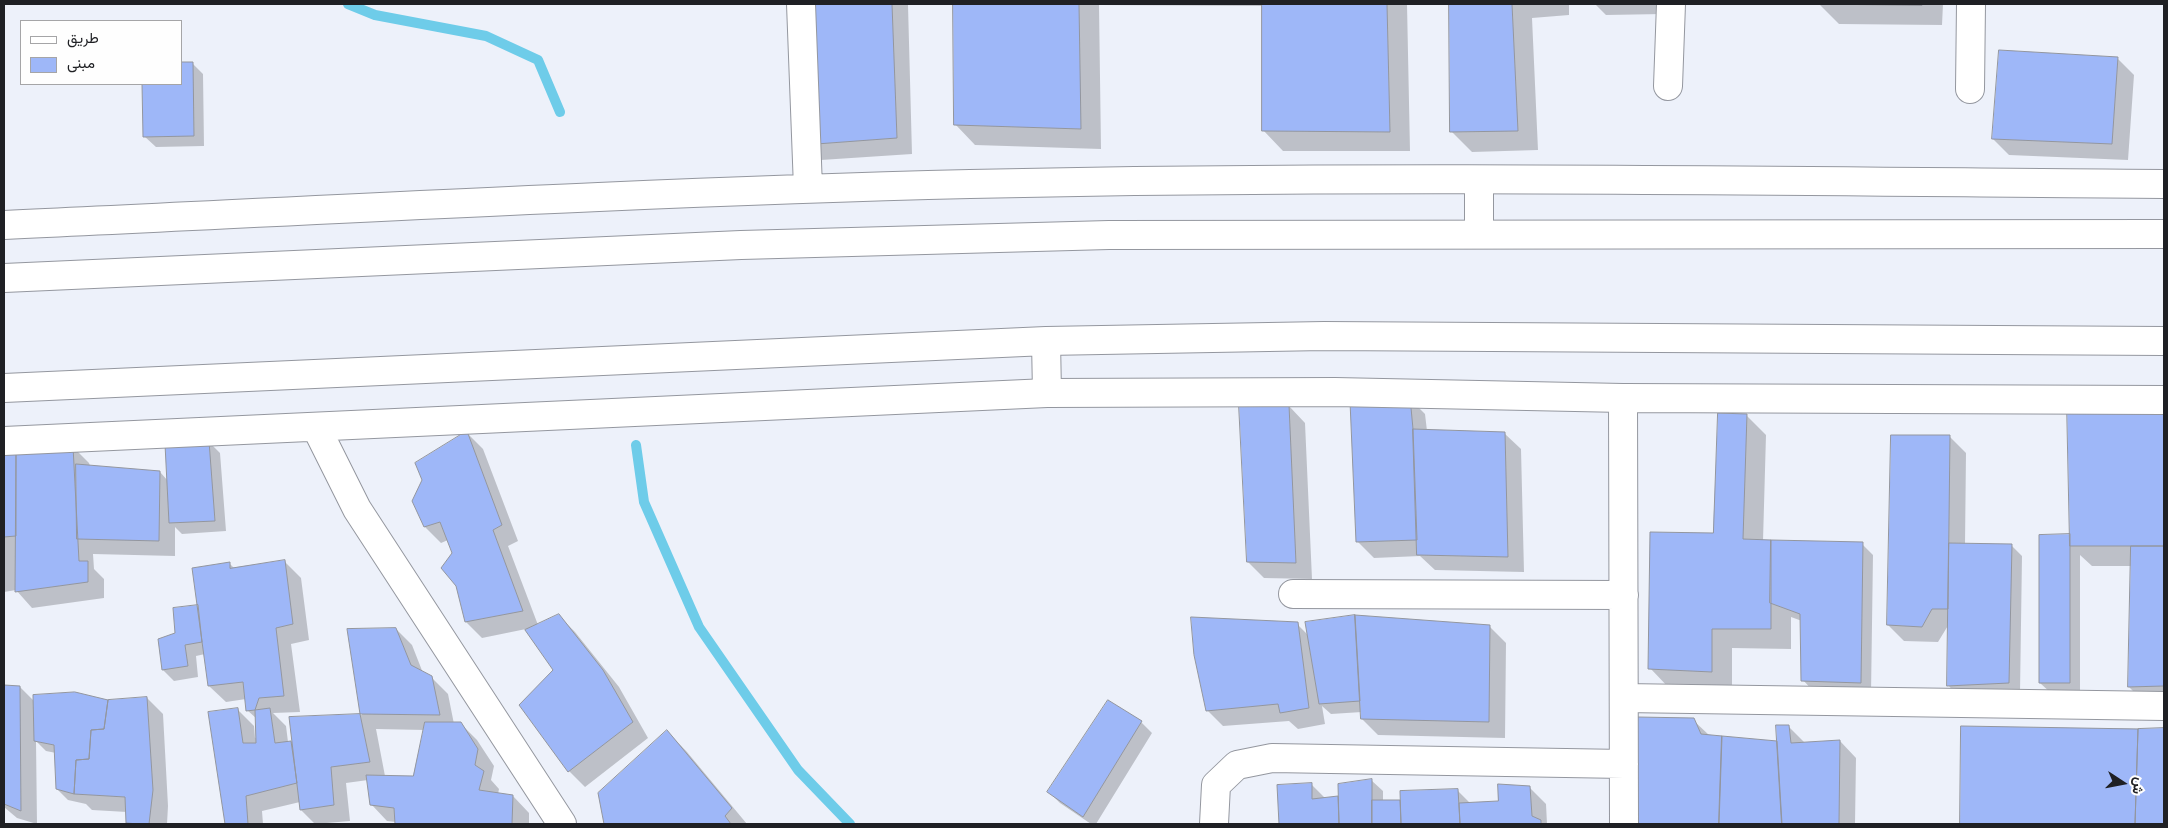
<!DOCTYPE html>
<html>
<head>
<meta charset="utf-8">
<style>
  body { margin:0 }
  #map { position:relative; width:2168px; height:828px; overflow:hidden; background:#edf1fa; font-family:"Fira Sans Condensed",Vazirmatn,sans-serif }
  canvas { display:block }
  .frame { position:absolute; inset:0; border:5px solid #1f2024; pointer-events:none }
  .legend { position:absolute; left:20px; top:20px; width:162px; height:65px; box-sizing:border-box; background:#fefefe; border:1px solid #a5a5a7; margin:0; padding:6px 9px; list-style:none; font-size:15px; color:#1f2024 }
  .legend li { display:flex; align-items:center; gap:10px; height:25px }
  .legend b { width:25px; border:1px solid #a5a5a7 }
  .north { position:absolute; left:2098px; top:758px; width:50px; height:50px; -webkit-text-stroke:4px #fefefe; paint-order:stroke; rotate:101deg; font-size:14px; font-weight:700; line-height:20px; text-align:center; color:#1f2024 }
  .north::after { content:''; display:block; margin:auto; width:18px; height:22px; background:#1f2024; clip-path:polygon(50% 0,100% 100%,50% 72%,0 100%) }
</style>
</head>
<body>
<div id="map">
<canvas width="2168" height="828"></canvas>
<div class="frame"></div>
<ul class="legend">
<li><b style="height:6px;background:#fff"></b>طريق</li>
<li><b style="height:14px;background:#9eb7f8"></b>مبنى</li>
</ul>
<div class="north">ش</div>
</div>
<script>
const ctx = document.querySelector('canvas').getContext('2d');
ctx.lineJoin = 'round';
function fill(path, color) { ctx.fillStyle = color; ctx.fill(path, 'evenodd'); }
function strokePath(path, color, width, dash) { ctx.strokeStyle = color; ctx.lineWidth = width; ctx.lineCap = dash ? 'butt' : 'round'; ctx.setLineDash(dash || []); ctx.stroke(path); }
const shadow = new Path2D(`
  M801 4H940L908 5 912 154 821 160Z
  M954 4H1407L1410 151H1283L1263 130V6L1099 5 1101 149 975 145 955 124Z
  M1449 4H1569V15L1532 18 1538 150 1472 152 1452 132Z
  M1595 4H1664L1663 14 1606 15Z
  M1819 4H1943L1942 25 1839 24Z
  M2118 59 2134 75 2128 160 2009 155 1993 139Z
  M192 63 203 74 204 146 156 147 144 136 143 84H181Z
  M1409 398 1425 414 1427 431 1504 433 1521 449 1524 572 1435 570 1420 556 1374 558 1357 541Z
  M1289 406 1305 423 1312 579 1264 578 1248 562Z
  M2164 408V706L2149 707 2129 687 2132 566H2092L2080 555V694H2052L2040 683 2069 535Z
  M1746 415 1766 435 1763 541 1862 544 1873 555 1871 694 1814 692 1803 680 1802 621 1791 617V649L1732 648V691L1670 689 1650 668 1715 535Z
  M467 433 483 449 518 541 508 546 538 625 559 616 575 632 619 687 648 738 585 787 569 771 554 670 526 629 482 638 466 622 453 554 448 540 441 543 425 527 413 501Z
  M1950 437 1966 453 1965 545H2011L2022 556 2020 693 1959 697 1948 685 1949 624 1938 642 1904 641 1888 625Z
  M209 442 220 453 226 531 182 534 175 527V556L93 554 94 569 104 579V598L32 608 16 590 4 592V453L73 447 89 463 90 466 160 472 168 481Z
  M284 561 301 578 309 640 291 644 300 712 273 713 286 726 288 742H293L290 719 362 715 349 630 396 629 412 645 423 673 431 677 448 694 454 724H461L477 740 494 766 491 780 499 789 498 794 513 796 529 813V824H396V822L387 821 371 804 368 780 346 783 350 821 315 824 301 810 300 802 262 811 263 824H226L209 713 238 710 254 726 255 738 257 737V719L247 710 246 699 226 702 209 686 205 654 196 656 198 677 174 681 163 670 159 640 177 634 229 563 235 569ZM376 729 425 730 414 777 385 776Z
  M1297 624 1308 635 1489 626 1506 643 1505 738 1378 735 1362 719V712L1331 714 1322 706 1325 724 1298 729 1289 721 1223 726 1207 710Z
  M4 686 20 687 35 702 108 701 147 698 163 714 168 806 167 824H130L127 822V812L92 810 86 804 68 800 57 789 56 753 46 751 36 741 37 824 17 818 4 807Z
  M1108 702 1141 722 1152 733 1096 824H1091L1060 803 1049 792Z
  M1693 720 1710 736 1778 742 1788 726 1805 743 1840 741 1856 758 1855 824H1636Z
  M1963 727 2164 729V824H1962Z
  M667 731 687 752 747 824H605L599 793Z
  M1371 780 1383 791V801L1399 802 1402 804 1457 790 1470 803 1499 802 1529 787 1546 804 1547 824H1280L1279 786 1312 785 1325 798 1337 797 1339 799Z`);
const stream = new Path2D(`
  M348 4 375 15 486 36 538 60 560 112
  M636 445 644 502 699 627 798 770 850 824`);
const building = new Path2D(`
  M800 4H892L897 138 803 145Z
  M953 4H1079L1081 129 954 125Z
  M1262 4H1387L1390 132 1262 131Z
  M1449 4H1512L1518 131 1450 132Z
  M1818 4H1922V5Z
  M1999 50 2118 57 2112 144 1992 139Z
  M181 62H193L194 136 143 137 142 84H181Z
  M1410 397 1413 429 1417 540 1356 542 1350 401Z
  M1239 405H1289L1296 563 1247 562Z
  M2067 405 2164 406V546H2070Z
  M1718 413 1747 414 1743 539 1771 540V629H1712V672L1648 669 1650 532 1713 533Z
  M1413 429 1505 432 1508 557 1417 555Z
  M467 431 502 525 493 530 523 611 465 622 456 586 441 568 452 553 440 522 424 527 412 501 422 480 415 463Z
  M1891 435H1950L1948 609H1932L1922 627 1887 625Z
  M209 441 215 521 169 523 165 444Z
  M73 446 79 561H88V582L15 592 16 450Z
  M16 450V536L4 537V451Z
  M76 464 160 471 159 541 77 539Z
  M2070 534V683H2039V535Z
  M1771 540 1863 542 1861 683 1801 681 1800 614 1770 603Z
  M1949 543 2012 544 2009 683 1947 686Z
  M2131 546H2164V686L2128 687Z
  M285 560 293 624 276 628 284 696 259 698 255 710 246 711 243 682 208 686 192 568 230 562V568Z
  M198 605 202 642 185 645 188 666 162 670 158 639 175 633 173 608Z
  M559 614 603 670 633 722 568 772 519 705 553 670 525 630Z
  M1355 615 1490 625 1489 722 1361 719Z
  M1355 615 1360 701 1319 704 1305 622Z
  M1191 617 1298 622 1309 708 1280 713 1278 704 1206 711 1194 655Z
  M396 628 411 665 432 676 440 715 360 714 347 629Z
  M4 685 20 686 21 811 4 804Z
  M75 692 108 700 104 729 91 730 89 759 76 760 74 794 56 789 54 745 34 741 33 695Z
  M147 697 153 790 149 824H139L126 823 125 797 74 794 76 760 89 759 91 730 104 729 108 700Z
  M1108 700 1142 721 1083 817 1047 792Z
  M238 708 243 743H256L255 710 270 708 275 743 291 741 297 783 246 796 248 824H225L208 712Z
  M360 714 370 762 331 767 334 805 300 810 289 717Z
  M1637 717 1694 718 1701 734 1722 736 1719 824H1635Z
  M425 722H461L478 749 475 765 484 771 479 790 513 795 512 824H395L394 808 370 805 366 775 413 776Z
  M1776 725H1789L1791 743 1840 740 1839 824H1782Z
  M1961 726 2138 729 2135 824H1960Z
  M2164 728V824H2135L2138 729Z
  M667 730 732 808 725 816 731 824H604L598 793Z
  M1722 736 1777 741 1782 824H1719Z
  M1372 779V824H1339L1338 784Z
  M1312 783V799L1338 796 1339 824H1279L1277 785Z
  M1498 784 1530 786 1532 816 1541 820V824H1460L1459 803 1498 801Z
  M1458 789 1460 824H1401L1400 791Z
  M1372 800H1400L1401 824H1372Z`);
const minor = new Path2D(`
  M801 4 808 188
  M1668 86 1671 4
  M1970 89 1971 4
  M4 225C326 210 647 192 970 184 1368 175 1766 181 2164 184
  M1623 398 1624 824
  M316 427 357 509 562 824
  M4 441 1047 393 1335 392 1623 398 2164 400
  M1293 594 1624 595
  M1624 698 2164 706
  M1214 824 1216 785 1237 765 1272 758 1624 764`);
const secondary = new Path2D(`
  M1479 180V234
  M4 278 741 245 1109 235 2164 234
  M1046 341 1047 393
  M4 388 1046 341 1324 336 2164 341`);
fill(shadow, '#0003');
strokePath(stream, '#6ecce9', 10);
fill(building, '#9eb7f8');
strokePath(building, '#93969e', 1);
strokePath(minor, '#94979f', 30);
strokePath(secondary, '#94979f', 30);
strokePath(minor, '#fff', 28);
strokePath(secondary, '#fff', 28);
</script>
</body>
</html>
